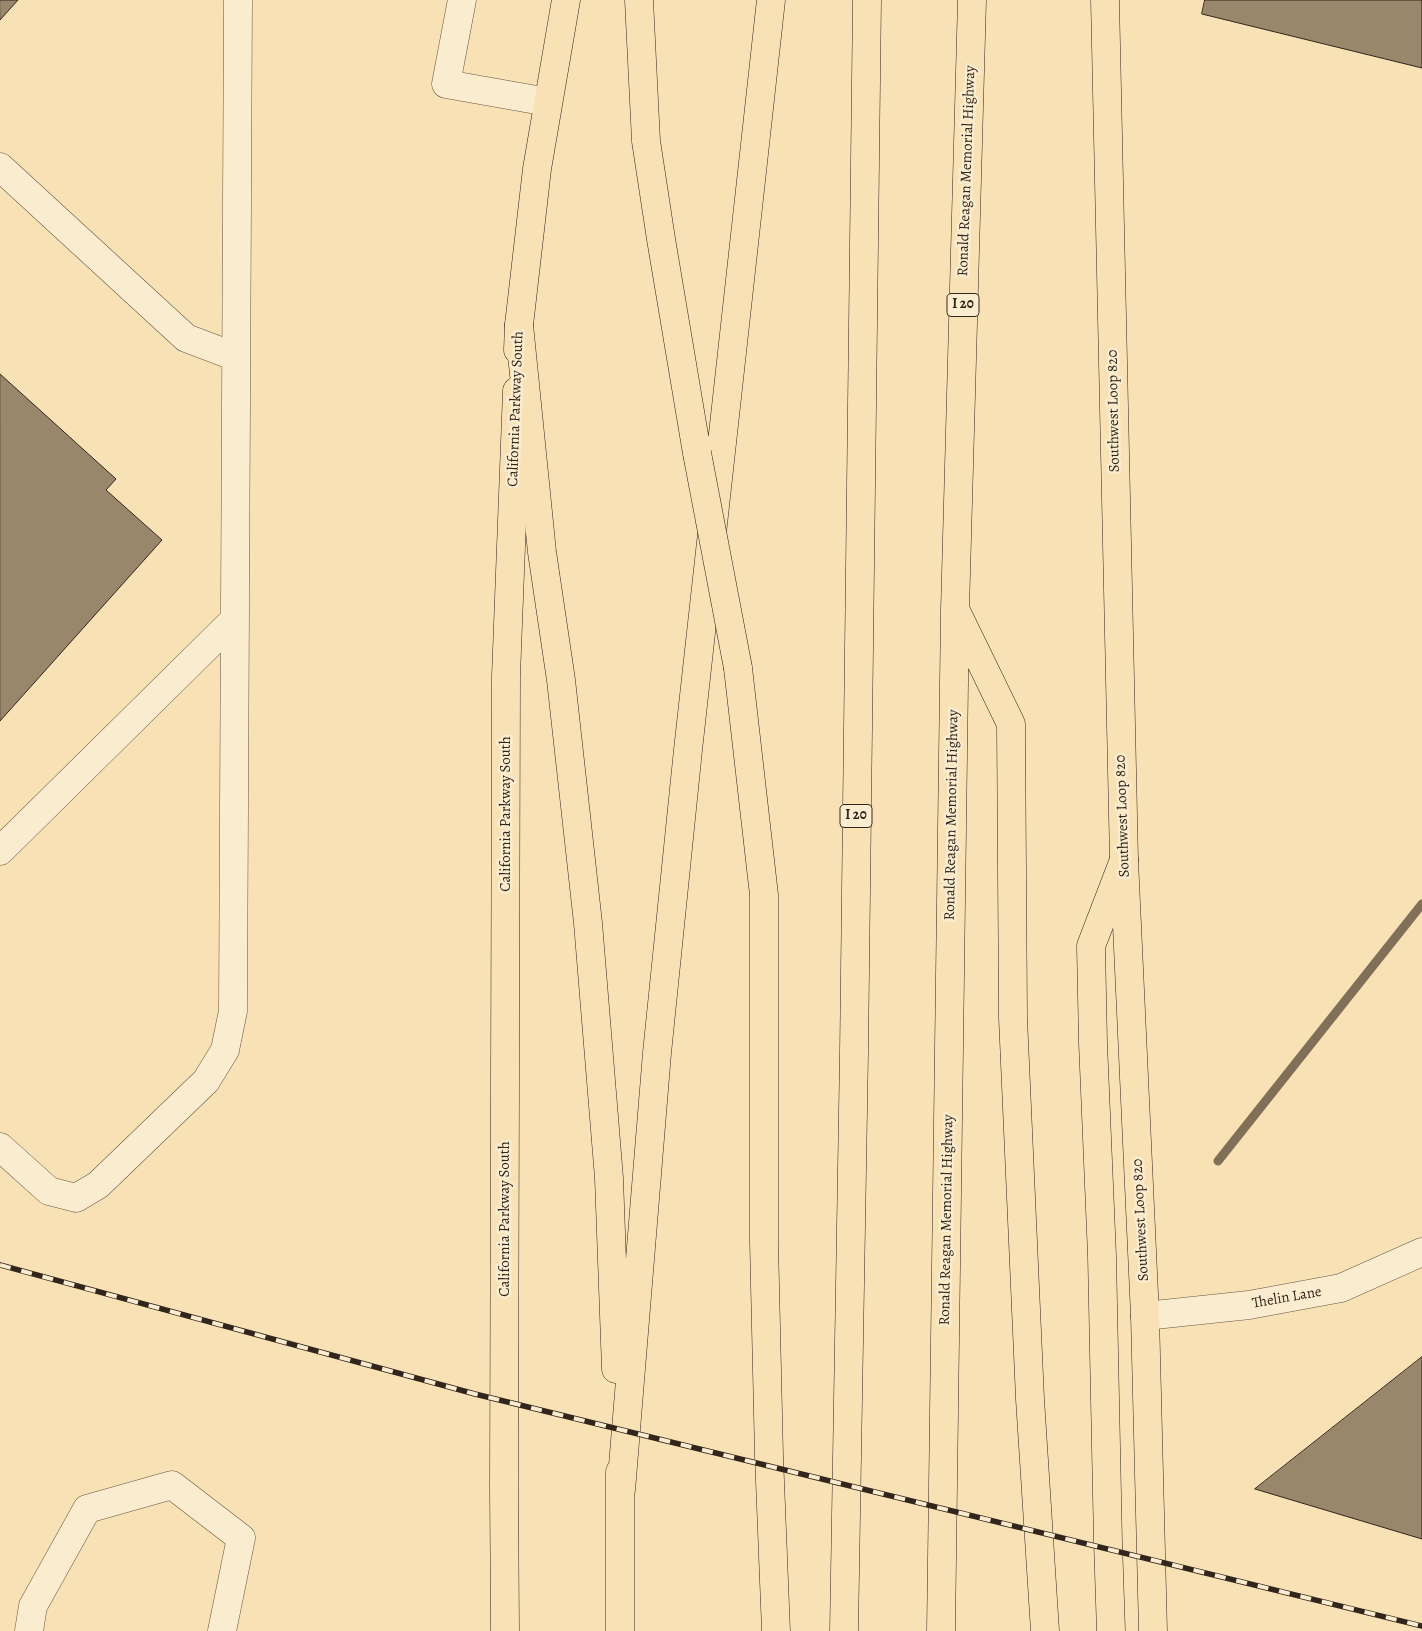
<!DOCTYPE html>
<html>
<head>
<meta charset="utf-8">
<style>
  body { margin:0 }
  canvas { display:block; background:#f8e1b4 }
</style>
</head>
<body>
<canvas width="1422" height="1631"></canvas>
<script>
const ctx = document.querySelector('canvas').getContext('2d');
ctx.lineJoin = 'round';
function strokePath(path, color, width, dash) { ctx.strokeStyle = color; ctx.lineWidth = width; ctx.lineCap = dash ? 'butt' : 'round'; ctx.setLineDash(dash || []); ctx.stroke(path); }
function fill(path, color) { ctx.fillStyle = color; ctx.fill(path, 'evenodd'); }
function drawText(font, color, halo, rows, align = 'center') {
  ctx.font = font + ' Alegreya,serif'; ctx.lineWidth = 5; ctx.setLineDash([]); ctx.textBaseline = 'middle'; ctx.strokeStyle = halo; ctx.fillStyle = color; for (const [text, x, y, turn = 0] of rows) {
    ctx.save(); ctx.translate(x, y); ctx.rotate((+turn || 0) * Math.PI / 180); ctx.textAlign = isNaN(turn) ? turn : align; if (halo) ctx.strokeText(text, 0, 0); ctx.fillText(text, 0, 0); ctx.restore();
  }
}
const stream = new Path2D(`
  M1218 1161 1422 904`);
const building = new Path2D(`
  M0 0H18L0 20Z
  M1205 0H1422V68L1202 14Z
  M0 374 116 479 106 490 162 540 0 721Z
  M1422 1357V1539L1255 1489Z`);
const minor = new Path2D(`
  M462 0 446 84 548 102
  M0 167 186 338 236 357
  M0 851 235 619
  M0 1147 49 1191 76 1198 98 1185 206 1081 225 1050 233 1011 238 0
  M1145 1316 1249 1305 1341 1288 1422 1252
  M29 1631 33 1606 87 1509 172 1485 241 1538 222 1631`);
const major = new Path2D(`
  M1105 0 1124 860 1145 1316 1153 1631
  M518 350 519 325 537 169 566 0
  M505 1631 504 1487 506 676 517 391`);
const highway = new Path2D(`
  M639 0 646 141 661 239 697 453
  M519 325 542 552 561 680 588 923 609 1178 616 1369
  M957 613 1011 724 1013 1018 1030 1399 1045 1631
  M738 668 764 895V1242L769 1456 776 1631
  M621 1490 657 1053 688 750 771 0
  M620 1631V1472
  M844 1631 854 1053 867 0
  M941 1631 955 610 972 0
  M1111 1631 1108 1542 1102 1256 1093 1043 1091 946 1124 860`);
const rail = new Path2D(`
  M0 1265 475 1394 1422 1626`);
const highwayBridge = new Path2D(`
  M697 453 738 668`);
const shields = [
  [963,305,32],
  [856,816,32]
];
const shieldNames = [
  ["I 20",963,305],
  ["I 20",856,816]
];
const streetNames = [
  ["Ronald Reagan Memorial Highway",967,171,-88],
  ["California Parkway South",516,409,-88],
  ["Southwest Loop 820",1114,411,-91],
  ["California Parkway South",506,814,-90],
  ["Ronald Reagan Memorial Highway",952,815,-89],
  ["Southwest Loop 820",1123,816,-92],
  ["California Parkway South",505,1219,-90],
  ["Ronald Reagan Memorial Highway",947,1220,-89],
  ["Southwest Loop 820",1141,1220,-93],
  ["Thelin Lane",1287,1298,-10]
];
strokePath(stream, '#817058', 9);
fill(building, '#99876b');
strokePath(building, '#32261c', 1);
strokePath(minor, '#645542', 29);
strokePath(major, '#32261c', 29);
strokePath(highway, '#32261c', 29);
strokePath(minor, '#faecce', 28);
strokePath(major, '#f8e1b4', 28);
strokePath(highway, '#f8e1b4', 28);
strokePath(rail, '#32261c', 5.5);
strokePath(rail, '#faecce', 4, [11]);
strokePath(highwayBridge, '#32261c', 29, []);
strokePath(highwayBridge, '#f8e1b4', 28);
for (const [x, y, w] of shields) { const box = new Path2D(); box.roundRect(x - w / 2, y - 11.5, w, 23, 4); ctx.fillStyle = '#faecce'; ctx.fill(box); strokePath(box, '#32261c', 1); }
drawText('bold 14px', '#32261c', null, shieldNames);
drawText('15px', '#32261c', '#faecce', streetNames);
</script>
</body>
</html>
